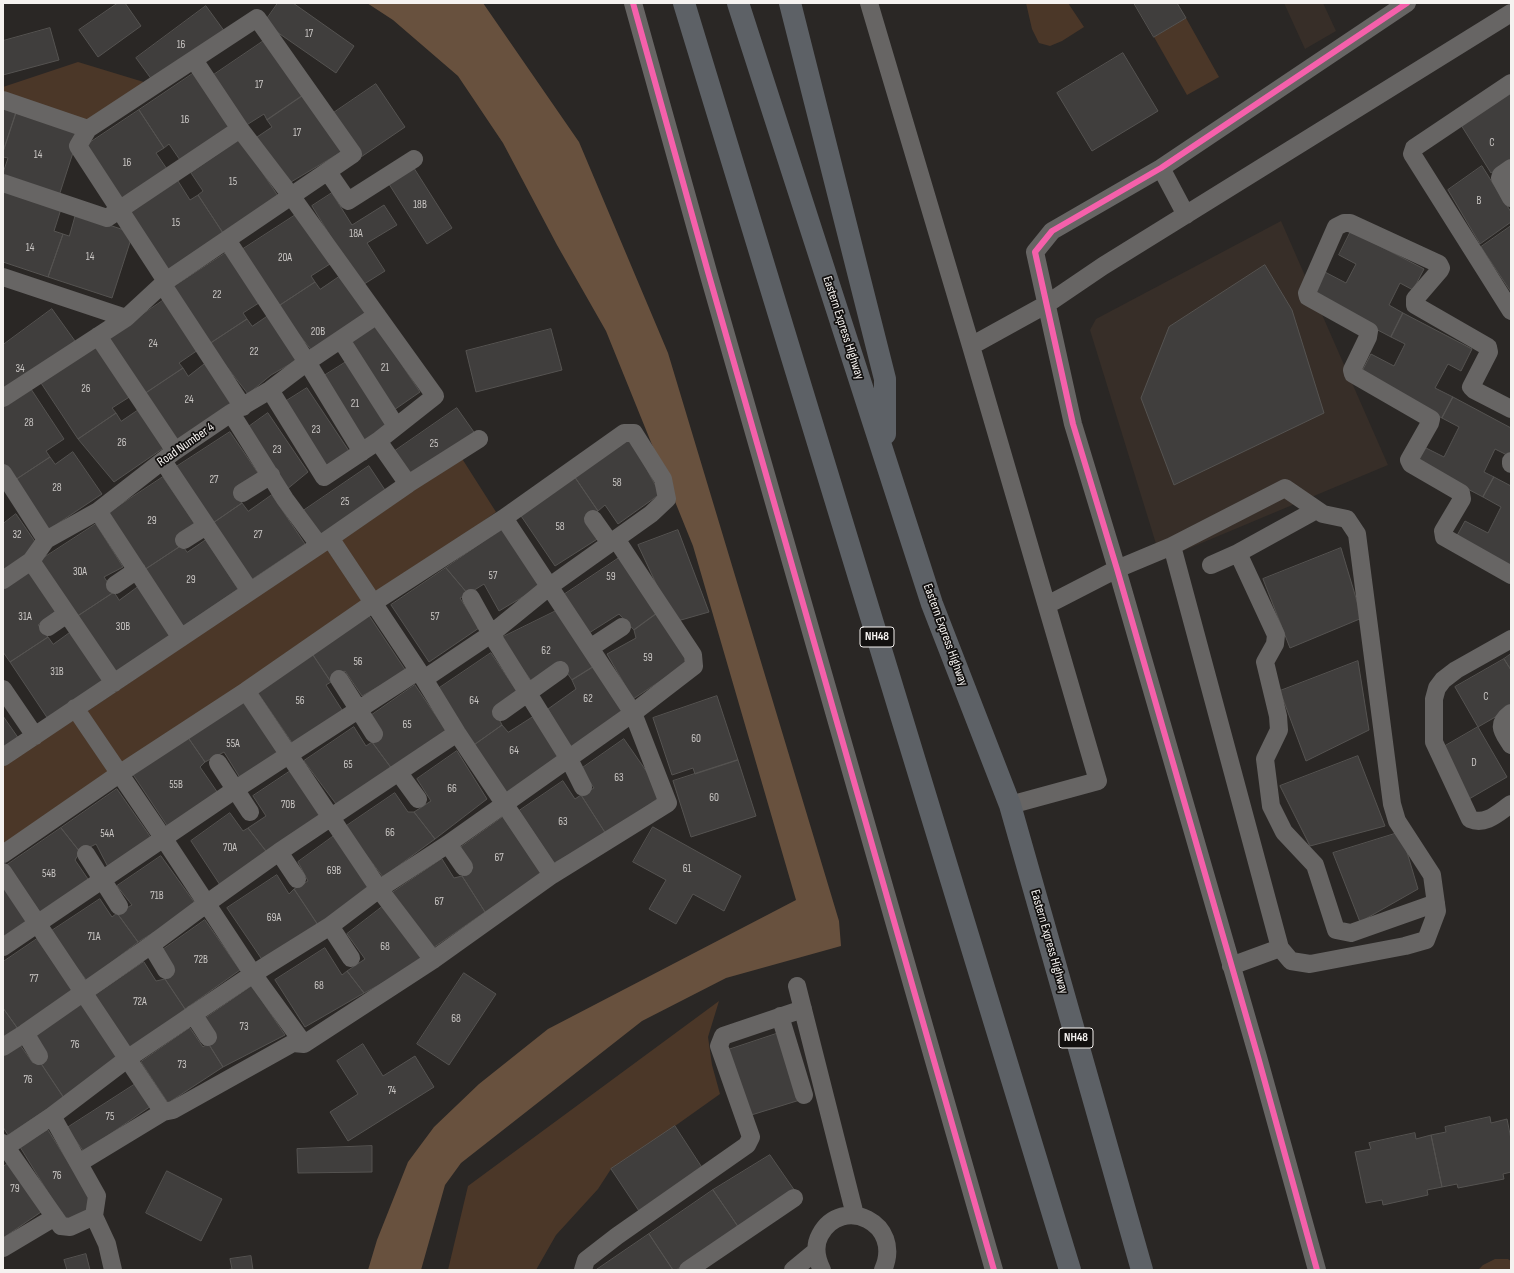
<!DOCTYPE html>
<html>
<head>
<meta charset="utf-8">
<style>
  body { margin:0 }
  #map { position:relative; width:1514px; height:1273px; overflow:hidden; background:#2a2725; font-family:"Sofia Sans Condensed",sans-serif }
  canvas { display:block }
  .frame { position:absolute; inset:0; border:4px solid #f5f2f0; pointer-events:none }
</style>
</head>
<body>
<div id="map">
<canvas width="1514" height="1273"></canvas>
<div class="frame"></div>
</div>
<script>
const ctx = document.querySelector('canvas').getContext('2d');
ctx.lineJoin = 'round';
function fill(path, color) { ctx.fillStyle = color; ctx.fill(path, 'evenodd'); }
function strokePath(path, color, width, dash) { ctx.strokeStyle = color; ctx.lineWidth = width; ctx.lineCap = dash ? 'butt' : 'round'; ctx.setLineDash(dash || []); ctx.stroke(path); }
function drawText(font, color, halo, rows, align = 'center') {
  ctx.font = font + ' "Sofia Sans Condensed",sans-serif'; ctx.lineWidth = 3.5; ctx.setLineDash([]); ctx.textBaseline = 'middle'; ctx.strokeStyle = halo; ctx.fillStyle = color; for (const [text, x, y, turn = 0] of rows) {
    ctx.save(); ctx.translate(x, y); ctx.rotate((+turn || 0) * Math.PI / 180); ctx.textAlign = isNaN(turn) ? turn : align; if (halo) ctx.strokeText(text, 0, 0); ctx.fillText(text, 0, 0); ctx.restore();
  }
}
const built = new Path2D(`
  M1284 3H1323L1336 31 1305 49Z
  M1281 221 1388 465 1161 560 1090 330 1096 319Z`);
const green = new Path2D(`
  M1026 3H1068L1084 27 1062 41 1050 46 1039 43 1032 29Z
  M1186 18 1219 77 1187 95 1154 37Z
  M78 62 147 83 87 121 3 92V87Z
  M461 457 496 512 374 599 337 540Z
  M326 548 366 604 118 766 85 713Z
  M73 719 112 774 3 848V763Z
  M719 1001 708 1037 712 1065 720 1094 675 1126 611 1169 598 1189 556 1235 536 1270H448L468 1186Z
  M1495 1259H1508L1511 1261V1270H1478L1483 1265Z`);
const water = new Path2D(`
  M367 3H483L579 142 668 353 839 921 841 946 726 978 642 1021 461 1163 445 1185 421 1270H368L377 1240 408 1162 434 1127 479 1084 548 1029 796 900 693 546 606 331 557 245 503 143 458 76 393 20Z`);
const building = new Path2D(`
  M118 3H125L141 26 98 57 79 30Z
  M278 3H293L354 46 336 73 264 23Z
  M1134 3H1177L1186 18 1154 37Z
  M206 6 225 32 155 84 136 58Z
  M50 28 59 60 3 75V41Z
  M268 38 305 94 267 120 264 114 245 126 212 76Z
  M1123 53 1158 111 1092 151 1057 93Z
  M194 73 231 130 182 163 169 144 164 148 139 110Z
  M376 84 405 127 361 157 332 114Z
  M1511 92V161L1491 173 1461 125Z
  M305 94 343 151 291 182 254 139 272 127 267 120Z
  M3 109 16 113 3 152Z
  M139 110 164 148 156 153 169 172 119 205 82 148Z
  M16 113 79 134 58 199 3 181V173L8 158 3 157V152Z
  M240 139 278 196 223 233 198 195 203 191 191 173Z
  M412 165 452 228 427 244 387 181Z
  M1482 166 1511 212V222L1480 244 1448 190Z
  M178 181 190 200 198 195 223 233 166 271 128 213Z
  M5 191 61 209 54 231 63 234 48 277 3 262V196Z
  M332 193 352 225 384 205 397 225 367 243 385 271 361 286 312 206Z
  M76 214 133 233 112 298 48 277 63 234 69 236Z
  M297 214 330 264 311 276 315 282 277 307 240 251Z
  M1511 226V292L1481 247Z
  M1351 231 1424 269 1413 290 1400 283 1389 305 1403 313 1391 337 1311 295 1323 271 1346 283 1356 264 1339 255Z
  M229 251 262 301 243 313 247 319 209 344 172 288Z
  M1265 265 1292 310 1324 413 1174 485 1141 398 1169 327Z
  M339 277 366 313 313 352 277 307 315 282 320 289Z
  M164 300 198 350 179 363 183 368 144 394 108 338Z
  M52 309 75 341 3 393V345Z
  M1403 313 1472 349 1461 371 1448 364 1435 388 1453 397 1442 418 1360 375 1371 354 1394 366 1405 344 1391 337Z
  M271 314 297 360 271 375 248 394 209 344 247 319 252 326Z
  M376 326 420 392 394 410 349 343Z
  M551 329 562 370 476 392 466 351Z
  M98 345 131 396 112 408 116 413 78 439 41 383Z
  M346 362 390 428 364 446 319 379Z
  M206 363 233 406 178 441 144 394 183 368 188 376Z
  M307 388 351 454 325 472 280 405Z
  M31 389 64 439 46 451 50 457 12 482 3 469V408Z
  M1453 397 1511 428V452L1509 456 1495 449 1484 472 1494 477 1483 497 1412 460 1420 445 1444 457 1459 427 1442 418Z
  M457 408 476 435 409 479 392 453Z
  M140 409 165 447 114 482 78 439 116 413 121 421Z
  M268 413 308 472 286 490 247 428Z
  M230 432 258 473 235 487 242 503 210 525 173 469Z
  M628 434 660 494 618 524 605 505 598 511 572 473Z
  M73 452 102 494 48 530 12 482 50 457 55 464Z
  M369 466 387 493 321 537 303 511Z
  M572 473 598 511 586 517 599 538 555 566 517 510Z
  M163 477 197 527 182 545 144 570 107 514Z
  M1494 477 1511 486V570L1454 541 1465 521 1488 533 1501 507 1483 497Z
  M272 495 305 544 248 582 210 525 242 503 248 511Z
  M16 514 38 546 3 571V524Z
  M96 524 123 567 104 577 114 592 76 617 39 561Z
  M502 529 541 586 499 611 484 584 468 594 446 568Z
  M678 530 709 612 674 622 638 545Z
  M206 540 238 589 182 627 144 570 182 545 187 552Z
  M1341 548 1362 618 1290 648 1263 579Z
  M619 558 656 614 634 630 619 614 589 633 562 596Z
  M446 568 468 594 460 598 479 628 429 662 391 605Z
  M29 569 57 610 38 625 48 637 10 662 3 652V586Z
  M138 587 171 636 114 674 76 617 114 592 119 600Z
  M556 611 593 667 572 680 561 664 532 682 501 638Z
  M368 614 406 671 362 696 345 671 331 682 311 652Z
  M656 614 689 662 633 699 607 654 636 638 634 630Z
  M71 632 105 681 48 719 10 662 48 637 53 644Z
  M311 652 331 682 326 685 344 713 295 747 256 690Z
  M491 653 518 693 494 709 502 725 471 747 435 691Z
  M1511 654V670L1504 659Z
  M1504 659 1511 670V708L1478 727 1455 687Z
  M1358 661 1369 730 1306 761 1280 691Z
  M593 667 623 713 571 750 548 709 576 689 572 680Z
  M415 685 447 732 392 769 372 742 366 719Z
  M717 696 738 760 695 774 693 768 672 775 653 718Z
  M243 697 282 754 242 781 224 752 205 762 187 736Z
  M3 716 19 739 3 750Z
  M533 717 558 756 504 795 471 747 502 725 508 732Z
  M354 727 366 746 372 742 392 769 339 808 304 761Z
  M1478 727 1507 777 1469 799 1440 749Z
  M187 736 205 762 200 767 220 796 170 830 132 773Z
  M624 739 663 795 606 834 581 795 594 788 581 769Z
  M457 751 487 799 435 839 414 812 431 801 417 779Z
  M1358 756 1385 826 1310 846 1280 786Z
  M738 760 756 816 691 837 673 781Z
  M292 770 324 815 269 855 248 828 266 816 253 796Z
  M563 781 575 799 581 795 606 834 554 863 519 811Z
  M117 789 152 839 108 867 96 844 80 852 61 828Z
  M395 793 408 812H414L435 839 383 877 345 827Z
  M230 813 243 831 248 828 269 855 220 885 191 841Z
  M503 817 542 874 485 912 462 876 473 868 460 848Z
  M653 827 741 876 724 911 693 894 676 924 649 909 666 880 633 862Z
  M61 828 80 852 75 860 90 882 42 915 7 865Z
  M1401 832 1418 889 1360 922 1333 853Z
  M338 833 376 889 320 928 294 889 308 881 298 862Z
  M161 856 197 906 138 942 117 913 132 905 117 886Z
  M442 859 454 878 462 876 485 912 430 950 392 893Z
  M277 875 289 894 294 889 320 928 263 961 227 908Z
  M3 884 30 923 3 940Z
  M100 899 112 917 117 913 138 942 87 981 50 932Z
  M386 904 424 961 364 993 347 971 365 959 347 934Z
  M205 920 240 970 185 1009 165 979 175 970 161 951Z
  M37 939 76 995 18 1029 3 1008V962Z
  M325 948 342 975 347 971 364 993 305 1027 275 980Z
  M144 962 156 981 165 979 185 1009 132 1053 94 996Z
  M464 973 496 994 449 1065 417 1044Z
  M252 986 285 1035 223 1067 208 1043 203 1020Z
  M81 1002 120 1059 64 1098 38 1059 33 1036Z
  M3 1008 18 1029 3 1039Z
  M190 1028 203 1047 208 1043 223 1067 168 1103 141 1062Z
  M779 1033 800 1100 748 1116 728 1050Z
  M363 1044 383 1076 415 1056 434 1087 348 1141 330 1112 358 1094 337 1061Z
  M20 1045 33 1063 38 1059 64 1098 8 1135 3 1127V1056Z
  M137 1083 151 1106 84 1152 67 1128Z
  M1490 1117 1491 1123 1507 1119 1511 1139V1172L1503 1174 1504 1179 1458 1188 1457 1184 1442 1187 1431 1135 1446 1132 1445 1127Z
  M675 1126 703 1169 639 1211 611 1169Z
  M48 1130 95 1205 67 1223 20 1147Z
  M1415 1133 1416 1139 1431 1135 1442 1187 1427 1190 1428 1195 1383 1205 1382 1200 1366 1203 1355 1152 1371 1149 1369 1143Z
  M372 1146V1172L298 1173 297 1149Z
  M770 1155 795 1191 739 1228 713 1190Z
  M12 1161 41 1212 3 1238V1167Z
  M167 1171 222 1199 201 1241 146 1213Z
  M713 1190 739 1228 676 1270H673L649 1234Z
  M649 1234 673 1270H596Z
  M86 1254 90 1270H67L64 1260Z
  M251 1256 253 1270H225L232 1269 230 1259Z`);
const street = new Path2D(`
  M633 3 708 272 994 1270
  M869 3 971 346 1098 781 1010 805
  M194 60 240 129 292 197 435 396 378 441 324 477 270 390
  M1511 83 1414 148 1412 154 1511 311
  M3 100 88 129 257 18 353 154 166 281 126 318 3 277
  M88 129 78 146 166 281
  M1161 168 1186 215
  M1511 168 1501 175 1500 178 1511 198
  M328 172 348 201 414 159
  M3 183 107 218 240 129
  M227 240 307 362 362 452
  M163 285 243 407
  M98 336 175 451
  M341 340 396 426
  M971 346 1047 304 1103 266 1511 13
  M3 398 126 318
  M1511 409 1474 390 1471 387 1489 352 1488 347 1415 305V299L1440 270 1441 268 1439 264 1350 223H1344L1336 227 1307 293 1308 297 1369 331 1368 337 1352 370 1353 374 1431 419 1430 423 1409 460 1411 464 1461 493 1462 499 1443 531 1444 537 1511 575
  M231 413 285 499 319 545
  M378 441 408 484
  M163 461 250 591
  M1511 461V464
  M3 473 46 540
  M242 493 271 475
  M1316 510 1238 553 1276 635 1275 644 1265 662 1278 716 1279 730 1265 759 1271 806 1284 832 1315 865 1336 930 1351 933 1436 903
  M98 511 181 638
  M593 519 610 543
  M330 538 424 679 457 733 552 875
  M184 540 206 526
  M1172 546 1285 488 1323 514 1347 519 1357 534 1392 804 1397 821 1432 875 1437 911 1426 940 1405 946 1310 964 1291 961 1280 948
  M31 561 114 683
  M1211 565 1238 553
  M3 580 31 561 46 540 98 511 175 451 231 413 270 390 307 362 377 315
  M115 585 137 570
  M1047 605 1117 569 1172 546 1280 948 1231 966
  M48 627 67 614
  M1511 639 1456 670 1443 680 1437 688 1434 699V742L1470 819C1486 826 1499 812 1511 804
  M590 648 622 627
  M339 679 374 734
  M424 679 491 634 569 759 583 787
  M3 689 35 736
  M246 691 379 889 433 960
  M75 708 164 839 253 974 304 1044
  M501 712 560 670
  M1511 713C1495 725 1503 732 1511 745
  M3 757 330 538 408 484 479 439
  M218 763 250 812
  M399 773 418 799
  M448 844 464 867
  M279 852 297 879
  M3 854 119 774 246 691 373 603 504 518 624 433H634L663 479 667 499 651 514 550 586 491 634 471 598
  M86 854 119 906
  M3 872 163 1112
  M330 926 351 958
  M151 945 166 970
  M3 947 236 789 418 671
  M797 986 855 1215
  M193 1014 208 1037
  M780 1016 804 1095
  M25 1033 39 1056
  M3 1047 25 1033 151 945 206 904 279 852 457 733
  M3 1143 61 1226 70 1227 94 1216 97 1196 52 1116
  M3 1149 52 1116 127 1059 253 974 330 926 379 889 448 844 633 713 694 666 693 655 616 539
  M79 1163 163 1112 173 1110 293 1043 304 1044 433 960 552 875 668 803 633 713 504 518
  M94 1216 107 1244 113 1270
  M3 1248 55 1217
  M583 1270 586 1260 617 1236 747 1145 751 1137 719 1046 723 1036 803 1009
  M688 1270 794 1198
  M793 1270 816 1251
  M822 1270C816 1258 814 1246 820 1235 842 1194 904 1223 883 1270
  M1317 1270 1258 1057 1117 569 1073 424 1035 252 1052 231 1161 168 1407 3`);
const highway = new Path2D(`
  M684 3 1070 1270
  M738 3 932 604 1010 805 1142 1270
  M790 3 885 379V434`);
const cycleway = new Path2D(`
  M633 3 708 272 994 1270
  M1317 1270 1258 1057 1117 569 1073 424 1035 252 1052 231 1161 168 1407 3`);
const numberNames = [
  ["17",309,34],
  ["16",181,45],
  ["17",259,85],
  ["16",185,120],
  ["17",297,133],
  ["C",1492,143],
  ["14",38,155],
  ["16",127,163],
  ["15",233,182],
  ["B",1479,201],
  ["18B",420,205],
  ["15",176,223],
  ["18A",356,234],
  ["14",30,248],
  ["14",90,257],
  ["20A",285,258],
  ["22",217,295],
  ["20B",318,332],
  ["24",153,344],
  ["22",254,352],
  ["21",385,368],
  ["34",20,369],
  ["26",86,389],
  ["24",189,400],
  ["21",355,404],
  ["28",29,423],
  ["23",316,430],
  ["26",122,443],
  ["25",434,444],
  ["23",277,450],
  ["27",214,480],
  ["58",617,483],
  ["28",57,488],
  ["25",345,502],
  ["29",152,521],
  ["58",560,527],
  ["32",17,535],
  ["27",258,535],
  ["30A",80,572],
  ["57",493,576],
  ["59",611,577],
  ["29",191,580],
  ["31A",25,617],
  ["57",435,617],
  ["30B",123,627],
  ["62",546,651],
  ["59",648,658],
  ["56",358,662],
  ["31B",57,672],
  ["C",1486,697],
  ["62",588,699],
  ["56",300,701],
  ["64",474,701],
  ["65",407,725],
  ["60",696,739],
  ["55A",233,744],
  ["64",514,751],
  ["D",1474,763],
  ["65",348,765],
  ["63",619,778],
  ["55B",176,785],
  ["66",452,789],
  ["60",714,798],
  ["70B",288,805],
  ["63",563,822],
  ["66",390,833],
  ["54A",107,834],
  ["70A",230,848],
  ["67",499,858],
  ["61",687,869],
  ["69B",334,871],
  ["54B",49,874],
  ["71B",157,896],
  ["67",439,902],
  ["69A",274,918],
  ["71A",94,937],
  ["68",385,947],
  ["72B",201,960],
  ["77",34,979],
  ["68",319,986],
  ["72A",140,1002],
  ["68",456,1019],
  ["73",244,1027],
  ["76",75,1045],
  ["73",182,1065],
  ["76",28,1080],
  ["74",392,1091],
  ["75",110,1117],
  ["76",57,1176],
  ["79",15,1189]
];
const shields = [
  [877,637,34],
  [1076,1038,34]
];
const shieldNames = [
  ["NH48",877,637],
  ["NH48",1076,1038]
];
const streetNames = [
  ["Eastern Express Highway",843,328,72],
  ["Road Number 4",186,445,-35],
  ["Eastern Express Highway",945,635,70],
  ["Eastern Express Highway",1049,942,74]
];
fill(built, '#372e28');
fill(green, '#4b3728');
fill(water, '#68513e');
fill(building, '#403e3d');
strokePath(building, '#555351', 1);
strokePath(street, '#676564', 18);
strokePath(highway, '#5d6166', 22);
strokePath(cycleway, '#f560ab', 6);
drawText('11px', '#c8c5c3', null, numberNames);
for (const [x, y, w] of shields) { const box = new Path2D(); box.roundRect(x - w / 2, y - 10, w, 20, 3); ctx.fillStyle = '#12100f'; ctx.fill(box); strokePath(box, '#f5f2f0', 1); }
drawText('bold 12px', '#f5f2f0', null, shieldNames);
drawText('13px', '#f5f2f0', '#12100f', streetNames);
</script>
</body>
</html>
